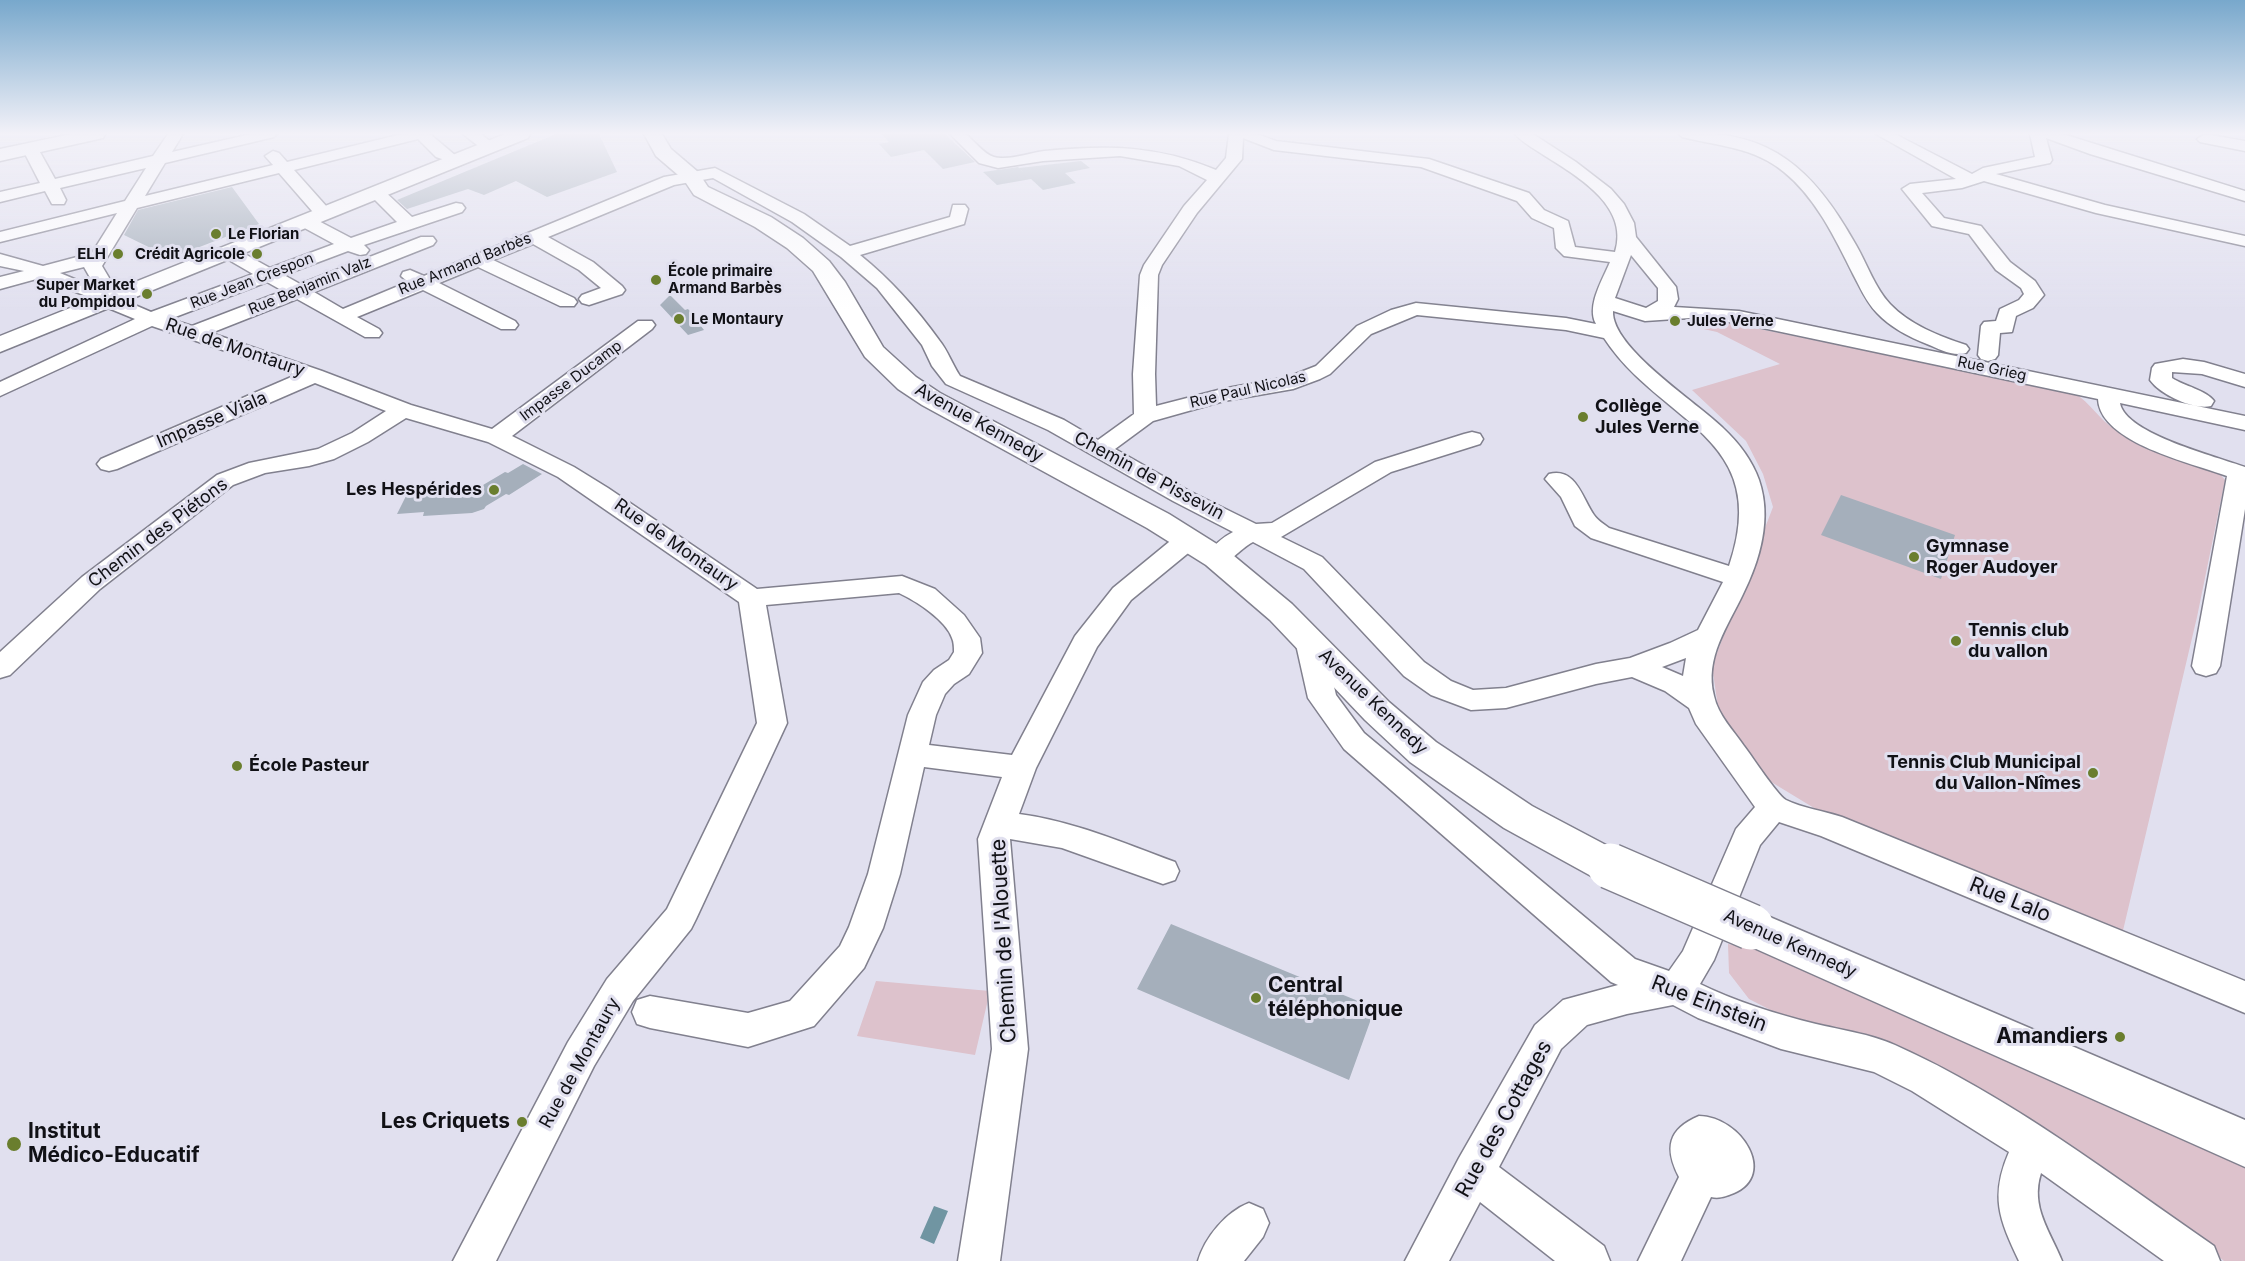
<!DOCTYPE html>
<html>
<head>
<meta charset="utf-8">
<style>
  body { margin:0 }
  canvas { display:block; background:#e1e0ef }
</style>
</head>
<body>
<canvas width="2245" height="1261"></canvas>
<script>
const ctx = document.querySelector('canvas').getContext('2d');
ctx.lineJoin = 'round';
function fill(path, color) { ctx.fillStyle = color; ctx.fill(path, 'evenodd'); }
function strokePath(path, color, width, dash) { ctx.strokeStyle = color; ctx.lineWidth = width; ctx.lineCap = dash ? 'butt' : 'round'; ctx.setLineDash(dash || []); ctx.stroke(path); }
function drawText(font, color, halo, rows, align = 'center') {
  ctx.font = font + ' Inter,sans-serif'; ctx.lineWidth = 6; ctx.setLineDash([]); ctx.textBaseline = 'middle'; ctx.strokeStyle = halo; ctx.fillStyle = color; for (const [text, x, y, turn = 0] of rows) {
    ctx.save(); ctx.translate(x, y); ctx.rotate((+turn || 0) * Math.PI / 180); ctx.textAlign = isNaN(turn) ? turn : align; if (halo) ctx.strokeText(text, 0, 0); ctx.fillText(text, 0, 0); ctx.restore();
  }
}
const green = new Path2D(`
  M1702 320 1725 322 2074 393C2091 403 2099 420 2116 430 2146 446 2182 455 2214 467L2225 480 2197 617 2121 939 1819 811 1763 777 1735 743 1718 707 1712 666 1773 507 1763 474 1746 441 1692 390 1780 364 1717 332 1699 328Z
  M1728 944 1757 949 2245 1164V1261H2224L2201 1242 1798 1024 1749 999 1729 973Z
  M876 981 990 991 975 1055 857 1036Z`);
const water = new Path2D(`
  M934 1206 948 1211 934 1244 920 1238Z`);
const building = new Path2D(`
  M556 134H599L617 172 547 197 516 181 484 195 468 189 407 209 397 200Z
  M881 134H945L975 162 943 169 924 150 891 157 879 144 889 142Z
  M1081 161 1090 168 1065 173 1076 183 1043 190 1031 179 997 185 983 172 1018 167 1023 172 1019 168Z
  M232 187 259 224 171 258 124 235 138 210Z
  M670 295 685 310 688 309 702 325H700L704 330 688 335 660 305Z
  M523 464 542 474 509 495 506 494 486 506 484 509 472 513 423 516 424 512 397 514 407 494 478 488 505 472 508 473Z
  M1841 495 1955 535 1941 579 1821 535Z
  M1171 924 1375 1008 1349 1080 1137 989Z`);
const minor = new Path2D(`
  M168 134H183L172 152 251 134H277L274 137 165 163 145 196 273 165 265 156 273 151 279 153 287 162 402 134H430L456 156 448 161 436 157 418 139 294 170 327 207 324 211H312L279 173 137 208 102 266 118 293 116 297 151 312 253 274 222 256 219 252 222 248H234L270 268 334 244 299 225 296 221 299 217H311L351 238 397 222 367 192 375 187 381 188 412 217 456 203 462 204 465 208 462 212 364 245 369 250 366 254 360 255 348 251 284 275 300 284 421 237H433L436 241 433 245 314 292 343 309 408 282 401 276 403 272 410 270 424 276 664 177 715 168 804 214 850 246 950 217 953 205H965L968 209 964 224 860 255C891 280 916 308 939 340 948 351 952 364 960 376L1064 420 1098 440 1134 414 1133 374 1140 275 1144 265 1184 206 1207 180 1179 166 1120 156 1043 161 998 168 979 163 950 134H966C974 141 984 154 994 157 1008 161 1029 153 1044 151 1107 145 1157 145 1216 170L1226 158 1229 134H1257L1276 141 1429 159 1529 193 1544 210 1568 221 1575 247 1615 252C1630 205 1575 175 1542 154 1533 148 1522 142 1515 134H1533L1576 162 1611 189 1624 204 1634 223 1636 237 1676 287 1678 299 1674 307 1739 311 2245 416V430L2120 403C2125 434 2218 457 2245 467V509L2220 666 2216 673 2206 676 2196 673 2192 666 2227 476C2192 463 2100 443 2098 399L1739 323 1690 318 1645 321 1613 311C1611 348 1698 403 1723 428 1738 442 1752 460 1759 480 1772 518 1760 560 1743 594 1728 626 1704 658 1714 696 1718 715 1733 730 1744 746 1752 756 1777 795 1786 800 1802 808 1824 811 1842 817L2245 981V1013L1821 836 1779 822 1760 845 1714 960 1700 984C1737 1002 1776 1014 1816 1024 1842 1030 1870 1034 1895 1045 2009 1096 2111 1175 2214 1246L2220 1261H2164L2041 1173C2030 1207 2050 1231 2062 1261H2019C1999 1219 1990 1196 2009 1152L1912 1091 1874 1072 1781 1049 1698 1018 1673 1005 1627 1014 1587 1025 1561 1049 1499 1167 1604 1246 1610 1261H1555L1480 1202 1449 1261H1405L1459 1158 1535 1025 1563 1000 1618 985 1611 982 1344 749 1308 698 1295 640 1299 633 1309 631 1319 633 1323 640 1336 695 1364 733 1635 959 1669 971 1683 951 1736 829 1755 807 1696 724 1689 708 1665 691 1632 677 1596 684 1506 708 1471 710 1431 695 1404 676 1304 569 1253 542C1236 551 1228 569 1208 564L1204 558C1212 547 1221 538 1233 532L1173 501 1048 430 946 384 932 366 922 345 877 288 841 257 792 222 713 178 674 185 548 237 593 262 622 286 625 290 622 294 589 305 582 303 579 299 582 295 601 288 579 270 533 244 493 260 574 298 577 302 574 306H560L478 267 439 283 515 321 518 325 515 329H501L423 290 357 317 379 329 382 333 379 337H365L297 299 211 333 322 371 411 405 492 429 638 321H652L655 325 652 329 512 436 574 467 608 488 757 589 902 576 935 589 964 615 980 638 982 653 969 674 954 684 945 694 936 715 929 745 1012 755 1075 636 1113 588 1180 533 1189 531 1198 533 1201 539 1198 545 1131 600 1097 647 1036 768 1019 814C1073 821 1123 843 1175 862L1179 871 1175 880 1163 884 1062 848 1010 839 1028 1049 1000 1261H958L992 1049 978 839 1002 777 924 767 900 874 883 928 864 968 814 1026 748 1047 650 1028 637 1024 632 1012 637 1000 650 996 748 1013 790 1001 840 946 849 927 868 874 908 715 923 682 934 670 949 660 954 652C954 648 954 642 952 638 946 620 916 601 899 593L766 605 787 723 696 919 691 929 633 1001 594 1066 496 1261H453L568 1042 607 979 667 909 757 723 739 602 558 477 488 442 406 418 368 442 334 459 309 466 265 473 233 485 100 589 10 675 0 678V652L82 577 217 475 249 463 318 449 352 433 386 411 315 383 117 469 109 471 101 469 97 464 101 459 296 375 152 326 0 396V382L135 319 101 305 99 301 40 278 0 289V277L24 271 0 266V254L43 266 92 253 117 213 0 242V232L125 201 146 168 60 188 66 200 64 204H52L45 191 0 202V192L40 183 22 148 30 143 36 145 55 179 153 156ZM1243 138 1274 150 1421 167 1517 201 1532 218 1554 228 1556 248 1564 256 1610 262C1603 279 1586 306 1596 324L1566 318 1416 303 1391 310 1357 326 1316 366 1288 377 1222 389 1156 406 1155 374 1158 275 1162 265 1197 213 1242 159ZM1631 255 1658 288V301L1646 308 1615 298ZM84 267 96 288 60 273ZM267 282 283 291 192 326 170 319ZM1417 315 1566 330 1604 338C1660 424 1774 436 1729 566L1609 528C1604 524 1597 520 1594 515 1582 498 1576 467 1549 474L1545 479 1561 497 1575 526 1591 538 1723 582 1698 630 1670 643 1630 658 1596 664 1506 688 1473 690 1451 681 1424 662 1322 557 1281 537 1391 472 1480 444 1483 439 1480 434 1472 432 1464 434 1375 462 1272 523 1256 524 1189 491 1115 449 1153 421 1224 401 1293 389 1320 379 1330 374 1371 334ZM1686 658 1683 676 1662 667Z
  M463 134H481L491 142 483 147 477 145Z
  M1679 134C1770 127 1815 171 1856 245 1867 264 1875 288 1890 304 1910 325 1939 336 1966 345L1969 349 1966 353C1953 357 1939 349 1927 344 1909 337 1890 327 1877 313 1866 302 1860 287 1853 274 1835 238 1816 198 1784 172 1754 147 1718 146 1682 137Z
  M1876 134H1895L1972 174 1983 168 2035 157 2030 134H2063L2245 191V201L2090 154 2046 138 2052 160 2050 163 1996 174 2105 205 2245 236V246L2096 213 1984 181 1962 188 1922 193 1944 218 1981 226 2010 262 2035 281 2044 295 2033 308 2016 316 2012 332 2000 333 1998 355 1995 359 1988 361 1981 359 1978 355 1981 326 1984 322 1996 321 2000 309 2019 300 2024 294 2021 288 1996 270 1969 234 1932 226 1902 189 1910 184 1956 179Z
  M2205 134 2245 141V151L2200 142 2197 139Z
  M2183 359 2204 362 2245 374V387L2202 374 2172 372V378C2184 386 2206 390 2214 401L2211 406C2193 410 2161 395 2150 380L2152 368 2155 364Z
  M1699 1116C1742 1117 1777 1175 1734 1193 1726 1196 1720 1199 1711 1197L1681 1261H1638L1679 1177C1664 1148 1668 1129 1699 1116Z
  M1249 1203 1263 1209 1269 1223 1263 1237 1244 1261H1198C1205 1237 1226 1212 1249 1203Z`);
const major = new Path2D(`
  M71 134H105L103 138 0 161V149Z
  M505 134H530L528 138 0 352V336Z
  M644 134H662L671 149 698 172 708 187 771 217 803 238 829 261 845 282 883 347 916 377 940 393 1169 514 1228 551 1292 604 1389 702 1436 742 1532 806 1621 853 1627 865 1621 877 1607 881 1593 877 1504 828 1410 762 1365 720 1270 620 1206 565 1147 528 922 405 898 389 865 357 813 271 787 248 755 227 694 195 684 180 656 156Z
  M1751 909 2245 1120V1167L1736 940 1730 927 1736 914Z`);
const majorBridgeFar1 = new Path2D(`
  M1607 865 1613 868`);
const majorBridge = new Path2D(`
  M1610 866 1751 927`);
const markers = [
  [216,234,6,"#6a7e2e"],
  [118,254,6,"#6a7e2e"],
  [257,254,6,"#6a7e2e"],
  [656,280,6,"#6a7e2e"],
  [147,294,6,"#6a7e2e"],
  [679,319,6,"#6a7e2e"],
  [1675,321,6,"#6a7e2e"],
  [1583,417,6,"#6a7e2e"],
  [494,490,6,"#6a7e2e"],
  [1914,557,6,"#6a7e2e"],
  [1956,641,6,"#6a7e2e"],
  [237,766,6,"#6a7e2e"],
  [2093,773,6,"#6a7e2e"],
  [1256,998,6,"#6a7e2e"],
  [2120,1037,6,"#6a7e2e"],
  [522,1122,6,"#6a7e2e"],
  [14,1144,8,"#6a7e2e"]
];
const farPoinames = [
  ["Le Florian",228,234],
  ["ELH",106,254,"right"],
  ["Crédit Agricole",245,254,"right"],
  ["École primaire",668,271],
  ["Armand Barbès",668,288],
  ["Super Market",135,285,"right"],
  ["du Pompidou",135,302,"right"],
  ["Le Montaury",691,319],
  ["Jules Verne",1687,321]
];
const farStreetnames = [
  ["Rue Armand Barbès",465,264,-22],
  ["Rue Jean Crespon",252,281,-21],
  ["Rue Benjamin Valz",310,286,-22],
  ["Rue Grieg",1992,369,12],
  ["Impasse Ducamp",571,381,-37],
  ["Rue Paul Nicolas",1248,390,-13]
];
const streetNames = [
  ["Rue de Montaury",235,348,19],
  ["Impasse Viala",212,420,-23],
  ["Avenue Kennedy",979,423,29],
  ["Chemin de Pissevin",1149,476,28],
  ["Chemin des Piétons",158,533,-37],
  ["Rue de Montaury",676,545,35],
  ["Avenue Kennedy",1373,702,44],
  ["Avenue Kennedy",1790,944,24],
  ["Rue de Montaury",580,1063,-61]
];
const poiNames = [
  ["Collège",1595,407],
  ["Jules Verne",1595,428],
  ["Les Hespérides",482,490,"right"],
  ["Gymnase",1926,547],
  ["Roger Audoyer",1926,568],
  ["Tennis club",1968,631],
  ["du vallon",1968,652],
  ["Tennis Club Municipal",2081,763,"right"],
  ["du Vallon-Nîmes",2081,784,"right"],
  ["École Pasteur",249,766]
];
const nearStreetnames = [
  ["Rue Lalo",2010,900,22],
  ["Chemin de l'Alouette",1004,941,-93],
  ["Rue Einstein",1709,1004,21],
  ["Rue des Cottages",1504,1119,-61]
];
const nearPoinames = [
  ["Central",1268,986],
  ["téléphonique",1268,1010],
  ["Amandiers",2108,1037,"right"],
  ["Les Criquets",510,1122,"right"],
  ["Institut",28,1132],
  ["Médico-Educatif",28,1156]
];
fill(green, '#ddc2cc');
fill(water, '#7095a2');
fill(building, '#a5afbb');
strokePath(minor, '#81808e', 3);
strokePath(major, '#81808e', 3);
fill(minor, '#fff');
fill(major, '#fff');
strokePath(majorBridgeFar1, '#81808e', 38, []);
strokePath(majorBridge, '#81808e', 48, []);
strokePath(majorBridgeFar1, '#fff', 35);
strokePath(majorBridge, '#fff', 45);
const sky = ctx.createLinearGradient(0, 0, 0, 310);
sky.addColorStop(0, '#78a8cc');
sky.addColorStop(0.43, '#f2f1f8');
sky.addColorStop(1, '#f2f1f800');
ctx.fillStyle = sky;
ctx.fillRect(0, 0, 2245, 310);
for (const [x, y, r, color] of markers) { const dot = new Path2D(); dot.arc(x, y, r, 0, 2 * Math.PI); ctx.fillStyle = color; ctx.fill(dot); strokePath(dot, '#e1e0ef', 2); }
drawText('bold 15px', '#111116', '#e1e0ef', farPoinames, 'left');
drawText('15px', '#111116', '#e1e0ef', farStreetnames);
drawText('18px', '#111116', '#e1e0ef', streetNames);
drawText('bold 18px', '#111116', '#e1e0ef', poiNames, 'left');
drawText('21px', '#111116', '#e1e0ef', nearStreetnames);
drawText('bold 21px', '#111116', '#e1e0ef', nearPoinames, 'left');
</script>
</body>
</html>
